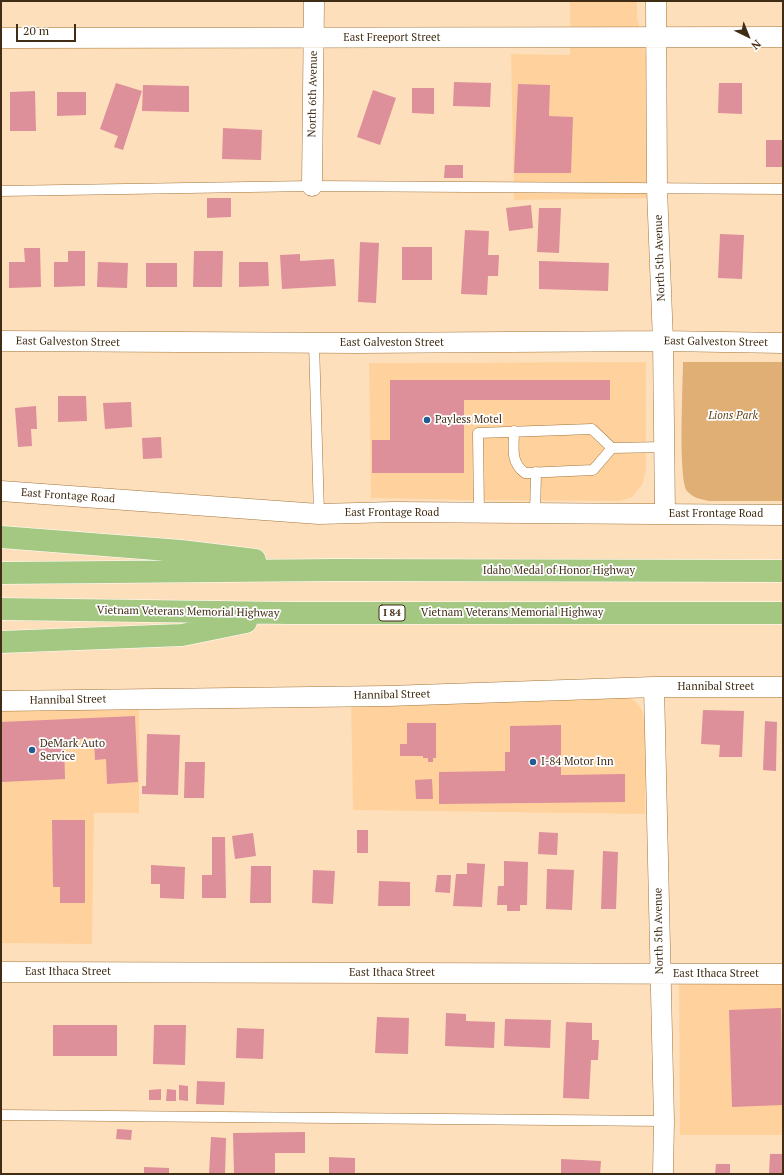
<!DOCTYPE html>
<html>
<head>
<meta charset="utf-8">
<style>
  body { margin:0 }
  #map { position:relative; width:784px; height:1175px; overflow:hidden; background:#fedfbc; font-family:"PT Serif",serif }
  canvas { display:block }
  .frame { position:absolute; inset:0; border:2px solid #412d15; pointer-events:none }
  .north { position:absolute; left:728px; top:16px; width:40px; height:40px; -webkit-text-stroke:3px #fff; paint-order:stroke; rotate:137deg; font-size:11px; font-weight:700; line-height:16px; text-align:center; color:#412d15 }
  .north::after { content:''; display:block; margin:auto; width:14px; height:18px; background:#412d15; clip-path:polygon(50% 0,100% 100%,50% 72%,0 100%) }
  .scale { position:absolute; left:16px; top:24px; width:60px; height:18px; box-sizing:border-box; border:2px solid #412d15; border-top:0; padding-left:5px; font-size:12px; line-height:14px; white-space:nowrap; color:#412d15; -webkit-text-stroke:3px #fff; paint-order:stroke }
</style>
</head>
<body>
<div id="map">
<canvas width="784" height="1175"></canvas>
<div class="frame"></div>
<div class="north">N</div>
<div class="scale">20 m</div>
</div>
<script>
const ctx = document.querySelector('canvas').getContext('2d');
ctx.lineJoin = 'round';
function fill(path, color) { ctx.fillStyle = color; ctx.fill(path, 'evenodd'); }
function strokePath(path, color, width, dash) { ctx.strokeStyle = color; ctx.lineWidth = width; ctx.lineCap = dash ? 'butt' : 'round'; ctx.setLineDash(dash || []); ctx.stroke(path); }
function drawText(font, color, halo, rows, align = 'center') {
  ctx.font = font + ' "PT Serif",serif'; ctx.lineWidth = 3.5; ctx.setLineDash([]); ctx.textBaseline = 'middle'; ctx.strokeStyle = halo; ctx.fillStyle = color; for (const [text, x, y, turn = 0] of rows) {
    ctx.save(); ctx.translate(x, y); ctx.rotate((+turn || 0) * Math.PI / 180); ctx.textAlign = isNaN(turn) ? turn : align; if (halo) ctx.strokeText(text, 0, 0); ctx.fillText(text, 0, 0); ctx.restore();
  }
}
const built = new Path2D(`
  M570 1H637V18L646 56 647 198 514 200 511 54 570 55Z
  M646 362V471L642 485 632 497 627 499 619 501 464 500 371 498 369 363Z
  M622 695 635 701 642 710 646 725 645 814 353 810 351 700Z
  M139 703V813H94L92 944 1 943V708Z
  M679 979 783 980V1135H680Z`);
const green = new Path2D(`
  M683 362H783V501H709C700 499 693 498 687 491 678 479 683 382 683 362Z`);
const building = new Path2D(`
  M454 82 491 83 490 107 453 106Z
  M116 83 142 91 123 150 114 147 118 136 100 129Z
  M719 83H742V114L718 113Z
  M518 84 550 85 549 116 573 117 571 173H514Z
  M143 85 189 86V112L142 111Z
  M412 88H434V114L412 113Z
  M373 90 396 98 380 145 357 137Z
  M35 91 36 131H10V92Z
  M57 92H86V115L57 116Z
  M223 128 262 130 261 160 222 159Z
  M766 140H783V167H766Z
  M445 165H463V178H444Z
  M207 198H231V217L207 218Z
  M531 205 533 228 509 231 506 208Z
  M539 208H561L559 253 537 252Z
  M465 230 489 231 488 255H499L498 276H488L487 295 461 294Z
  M720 234 744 235 742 279 718 278Z
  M360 242 379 243 376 303 358 302Z
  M402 247H432V280H402Z
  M24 248H40L41 287 9 288V262H25Z
  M68 251H85V286L54 287V262H68Z
  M194 251H223L222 287H193Z
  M300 254V261L334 259 336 286 282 289 280 255Z
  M539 261 609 263 608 291 539 289Z
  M98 262 128 263 127 288 97 287Z
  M239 262H268L269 286 239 287Z
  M146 263H177V287H146Z
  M390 380H610V400H464V473H372V440H390Z
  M58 396H86L87 421 58 422Z
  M131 402 132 427 105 429 103 403Z
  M36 406 37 429H31L32 446 18 447 15 408Z
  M161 437 162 458 143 459 142 438Z
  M703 710 744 711 742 757H719L720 745 701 744Z
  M135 716 138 782 107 784 106 759 95 760 94 738 64 740 65 779 2 782 1 722Z
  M765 721 777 722 776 771 763 770Z
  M407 723H436V758H433V762H428V758H423V756H400V744H407Z
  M561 725V775L625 774V802L439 804V772L505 771V752H510V726Z
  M147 734 180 735 178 795 142 794V786H146Z
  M185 762H205L204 798H184Z
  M432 779 433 799H416L415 780Z
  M52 820H85V903H60V887H53Z
  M357 830H368V853H357Z
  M539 832 558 833 557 855 538 854Z
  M253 833 256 856 235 859 232 836Z
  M212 837H225L226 898H202V875H212Z
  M603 851 618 852 616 909H601Z
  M504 861 528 862 527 905H520V911H507V905H497L498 886H504Z
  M467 863 485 864 482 907 453 906 456 874H467Z
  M151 865 185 867 184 899 160 898V884H151Z
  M251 866H271V903H250Z
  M547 869 574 870 572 910 546 909Z
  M313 870 335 871 333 904 312 903Z
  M437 875H451L450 893 435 892Z
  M379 881 410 882V906H378Z
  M781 1008 783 1105 732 1107 729 1010Z
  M446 1013 466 1014V1021L495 1022 494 1048 445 1046Z
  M377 1017 409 1018 408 1054 375 1053Z
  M505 1019 551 1020 550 1048 504 1046Z
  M566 1022 592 1023V1040H599L598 1060H591L589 1099 563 1098Z
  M53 1025H117V1056H53Z
  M154 1025H186L185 1065 153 1064Z
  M237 1028 264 1029 263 1059 236 1058Z
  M197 1081 225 1082 224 1105 196 1104Z
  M179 1085 188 1086V1101L179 1100Z
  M161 1089V1100H149V1090Z
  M167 1089 176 1090V1101H166Z
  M117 1129 132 1130 131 1140 116 1139Z
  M305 1132V1153H275V1174H234L233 1133Z
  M211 1137 226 1138 225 1174H209Z
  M770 1154H783L782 1174H769Z
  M329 1157 355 1158V1174H329Z
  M561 1159 601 1161 600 1174H561Z
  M716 1164H730V1174H715Z
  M144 1167 169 1168V1174H144Z`);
const lane = new Path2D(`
  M1 191 312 186 783 189
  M314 343 319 514
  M514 431C514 448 510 462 525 473L593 470 612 448
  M479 513 478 433 592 429 612 448 664 447
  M535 514 536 472
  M1 1115 664 1121`);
const street = new Path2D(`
  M656 1 657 189 663 341 665 514
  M1 38 783 37
  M312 186 314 1
  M1 341 357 343 663 341 783 343
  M1 491 319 514 394 512 783 515
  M654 687 664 1121 663 1174
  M1 701 388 696 654 687H783
  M1 972 783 974`);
const highway = new Path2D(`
  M1 537 181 551 255 560
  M1 573 335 570 783 571
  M1 609 289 613H783
  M1 642 182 635 246 622`);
const markers = [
  [427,420,4,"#215b92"],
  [32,750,4,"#215b92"],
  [533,762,4,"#215b92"]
];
const shields = [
  [392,613,26]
];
const shieldNames = [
  ["I 84",392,613]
];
const streetNames = [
  ["East Freeport Street",392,38],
  ["North 6th Avenue",313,94,-89],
  ["North 5th Avenue",660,258,-92],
  ["East Galveston Street",68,342,1],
  ["East Galveston Street",716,342,1],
  ["East Galveston Street",392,343],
  ["East Frontage Road",68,496,4],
  ["East Frontage Road",392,513],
  ["East Frontage Road",716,514],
  ["Idaho Medal of Honor Highway",559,571],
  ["Vietnam Veterans Memorial Highway",188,612,1],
  ["Vietnam Veterans Memorial Highway",512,613],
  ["Hannibal Street",716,687],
  ["Hannibal Street",392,695,-1],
  ["Hannibal Street",68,700,-1],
  ["North 5th Avenue",659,931,-91],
  ["East Ithaca Street",68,972],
  ["East Ithaca Street",392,973],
  ["East Ithaca Street",716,974]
];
const parkNames = [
  ["Lions Park",733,416]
];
const poiNames = [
  ["Payless Motel",435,420],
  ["DeMark Auto",40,744],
  ["Service",40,757],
  ["I-84 Motor Inn",541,762]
];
fill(built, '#ffd29d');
fill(green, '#dfaf76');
fill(building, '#dd8f9a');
strokePath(lane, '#a3753a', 11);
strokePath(street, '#a3753a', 21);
strokePath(highway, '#fff', 23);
strokePath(lane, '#fff', 10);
strokePath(street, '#fff', 20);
strokePath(highway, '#a4c882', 22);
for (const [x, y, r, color] of markers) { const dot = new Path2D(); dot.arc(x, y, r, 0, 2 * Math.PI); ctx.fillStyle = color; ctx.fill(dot); strokePath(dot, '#fff', 1.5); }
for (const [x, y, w] of shields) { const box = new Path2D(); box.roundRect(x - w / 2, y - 8, w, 16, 3); ctx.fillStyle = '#fff'; ctx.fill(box); strokePath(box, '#412d15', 1); }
drawText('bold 10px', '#412d15', null, shieldNames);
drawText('11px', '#412d15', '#fff', streetNames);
drawText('italic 11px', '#65451c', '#fff', parkNames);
drawText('11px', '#412d15', '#fff', poiNames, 'left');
</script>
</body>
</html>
